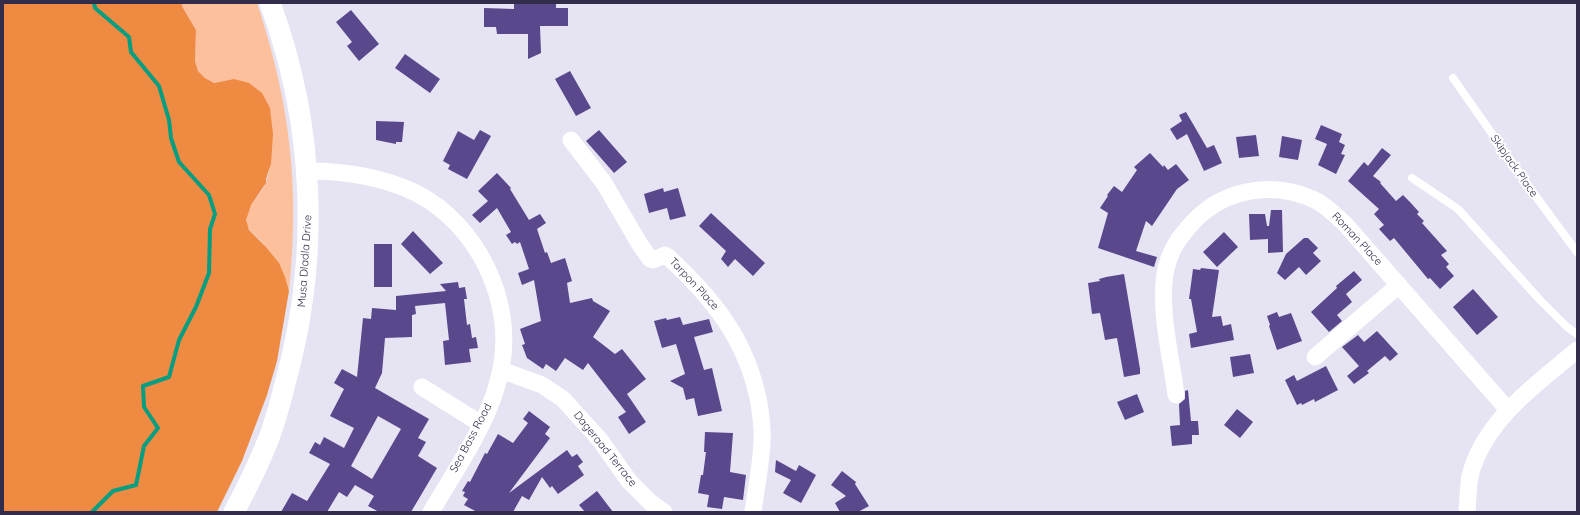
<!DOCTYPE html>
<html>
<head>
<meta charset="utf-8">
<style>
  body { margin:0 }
  #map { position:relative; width:1580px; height:515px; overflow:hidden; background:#e6e3f3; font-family:Quicksand,sans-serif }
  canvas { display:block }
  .frame { position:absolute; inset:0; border:4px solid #332c4b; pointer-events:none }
</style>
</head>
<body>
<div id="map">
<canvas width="1580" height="515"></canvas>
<div class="frame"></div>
</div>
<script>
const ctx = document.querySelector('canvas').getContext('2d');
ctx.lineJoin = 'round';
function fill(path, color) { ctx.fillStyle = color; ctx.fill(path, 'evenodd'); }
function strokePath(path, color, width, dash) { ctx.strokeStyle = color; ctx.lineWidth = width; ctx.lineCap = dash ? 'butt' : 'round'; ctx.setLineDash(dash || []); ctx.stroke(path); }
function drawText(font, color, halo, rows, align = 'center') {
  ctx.font = font + ' Quicksand,sans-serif'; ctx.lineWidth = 4; ctx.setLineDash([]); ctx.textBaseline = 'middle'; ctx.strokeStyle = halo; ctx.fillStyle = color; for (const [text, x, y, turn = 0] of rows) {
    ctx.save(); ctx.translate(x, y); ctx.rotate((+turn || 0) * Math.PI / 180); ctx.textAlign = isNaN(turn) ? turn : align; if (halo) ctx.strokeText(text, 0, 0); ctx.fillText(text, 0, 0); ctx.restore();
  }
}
const green = new Path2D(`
  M181 3H257C290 102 300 187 289 291 284 273 273 254 260 240 255 235 246 229 246 220 246 207 260 195 265 185 267 181 269 170 271 164L234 79 214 83 205 78 198 71 195 61 196 30 183 8Z`);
const forest = new Path2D(`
  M3 3H181L183 8 196 30 195 61 198 71 205 78 214 83 234 79 249 83 262 93 270 108 273 134 271 164 266 179V183L251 205 246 220 249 230 266 247 279 263 285 277 289 291 277 361 267 395 242 461 217 512H3Z`);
const stream = new Path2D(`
  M92 512 113 491 136 485 144 446 158 428 144 407 143 386 169 377 179 340 196 307 209 273 210 229 215 214 209 195 179 162 171 138 169 120 159 86 131 52 129 37 95 8 94 3`);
const building = new Path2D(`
  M514 3 556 4V8H568V26H540L541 53 528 59V34H497L496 27H484V8L514 9Z
  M351 10 379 44 359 61 347 46 352 42 336 22Z
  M405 54 440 79 430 93 395 68Z
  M570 71 591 108 576 116 555 79Z
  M1186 112 1207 148 1214 145 1222 163 1204 171 1187 134 1177 140 1170 129 1182 121 1179 115Z
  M376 121 404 122 402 142H396V144L376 140Z
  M1321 125 1342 134 1339 142 1345 145 1341 154 1345 155 1336 174 1318 165 1327 144 1315 139Z
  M480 130 491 136 467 179 448 169 450 165 443 161 458 131 474 140Z
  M599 130 627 162 614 173 586 141Z
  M1256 135 1259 156 1239 158 1236 137Z
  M1282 136 1302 140 1298 160 1279 157Z
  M1382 148 1391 155 1373 176 1381 182 1380 183 1396 201 1403 195 1410 202 1419 212 1417 214 1424 221 1422 223 1447 251 1441 255 1449 264 1446 267 1454 276 1440 289 1430 278 1428 279 1394 238 1390 241 1379 229 1384 225 1374 214 1379 209 1348 181 1364 162 1368 166Z
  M1150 153 1163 167 1164 165 1168 170 1176 164 1189 180 1177 189 1152 226 1146 221 1136 251 1157 257 1154 267 1098 248 1108 213 1100 208 1108 196 1107 195 1114 186 1122 192 1137 170 1134 167Z
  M497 173 511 188 510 189 529 220 540 214 546 223 537 229 545 253 547 252 551 263 565 258 572 281 567 283 570 303 592 298 593 301 610 311 593 337 615 354 622 349 646 379 627 394 646 422 629 434 618 417 626 412 588 363 583 370 565 358 556 371 546 364 543 369 527 358 522 345 525 344 520 329 541 321 534 280 522 285 518 273 529 269 520 242 517 244 515 242 512 244 506 235 511 232 497 208 480 223 472 215 488 201 478 191Z
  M663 188 664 192 678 188 686 216 670 220 667 208 649 213 644 194Z
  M1271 210H1282L1283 252 1268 253V239L1250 240 1249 214H1265L1267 226H1269Z
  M711 213 765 263 753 276 735 259 728 267 721 259 726 251 699 226Z
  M413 231 443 263 430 274 401 244Z
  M1224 232 1238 247 1217 267 1203 252Z
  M1304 238H1308L1318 248 1313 253 1321 261 1306 275 1299 267 1285 280 1277 273 1286 254Z
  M374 244H392V287H374Z
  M1201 268 1219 270 1212 317 1221 316 1223 326 1231 324 1234 340 1191 348 1189 334 1197 332 1191 299H1189L1193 269 1200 270Z
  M1354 271 1362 280 1346 294 1352 302 1337 315 1342 321 1329 332 1311 312 1337 288 1336 286Z
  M1124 274 1140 369V374L1124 377 1117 338 1105 340 1100 313 1092 314 1088 283 1100 281 1099 279 1106 277Z
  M458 282 459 288 465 287 467 299H464L467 325 470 324 472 338 476 337 478 348 469 349 471 362 445 365 443 341 449 340 445 303 415 306 416 314 412 315V337L385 338 382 373 375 388 429 419 418 438 426 442 418 456 437 468 411 512H379L368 506 374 496 355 485 347 497 339 492 327 512H281L292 493 307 501 330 464 309 453 315 442 320 445 324 437 344 448 354 428 330 416 344 389 334 383 342 369 357 377 363 318 371 319 372 308 396 310V296L446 291 440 284ZM378 416 401 429 372 479 351 466Z
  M1473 289 1498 317 1477 335 1453 307Z
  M1277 312 1279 317 1291 313 1302 341 1277 350 1269 326 1270 325 1267 316Z
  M680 317 683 325 709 319 713 332 694 337 704 370 712 368 722 411 698 416 694 398 686 400 683 388 670 381 685 374 676 344 662 348 654 321 666 318 667 320Z
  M1377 331 1398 354 1390 361 1385 356 1367 371 1369 373 1354 384 1347 376 1359 366 1342 347 1358 335 1364 342Z
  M1250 354 1254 373 1233 377 1230 357Z
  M1326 366 1338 390 1315 402 1314 399 1302 405 1301 403 1297 405 1285 380 1294 375 1297 381Z
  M1188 390 1191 421H1198L1199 435H1192V444L1172 446 1170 426 1180 425 1179 404 1185 399V391Z
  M1137 394 1144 412 1125 420 1117 402Z
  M1237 409 1253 422 1240 438 1224 425Z
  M529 411 550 427 545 434 550 438 509 493 567 450 572 457 577 454 583 462 578 466 584 475 558 494 552 486 550 488 542 477 529 500 522 496 513 512H477L464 505 468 499 463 496 465 492 462 491 468 481 470 482 485 453 487 454 498 434 513 443 528 423 523 419Z
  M705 432 733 433 730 472 746 475 743 500 724 497 722 509 707 507 709 495 698 493 701 475H703L706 452H704Z
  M776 460 796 471 799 465 816 475 801 503 783 493 791 480 775 472Z
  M842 471 856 482 855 484 869 506 858 512H840L835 503 846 496 831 485Z
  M597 491 613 512H585L579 505Z`);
const service = new Path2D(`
  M1453 78 1537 198 1577 252
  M1412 178 1458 209 1540 300 1567 327 1577 334`);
const minor = new Path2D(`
  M571 140 604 183 639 243 650 259 653 260 665 255 667 256C713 298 747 340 759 403 761 416 763 429 762 442 761 465 756 489 753 512
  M307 171C345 171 381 176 416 193 477 224 515 301 501 369 491 421 457 467 431 512
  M1315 357 1399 285
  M501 370 542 385 563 399 600 440 629 481 651 503 664 512
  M422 387 481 424
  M1176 395C1171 356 1158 307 1166 269 1169 254 1177 240 1187 229 1218 190 1270 179 1315 200 1327 206 1336 216 1346 225L1508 410
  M1467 512C1468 500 1468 487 1470 476 1484 420 1536 385 1577 350`);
const tertiary = new Path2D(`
  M234 512C247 488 259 463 269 438 276 419 281 400 286 380 320 255 315 125 270 3`);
const streetNames = [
  ["Skipjack Place",1514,166,55],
  ["Roman Place",1357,239,47],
  ["Musa Dladla Drive",305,261,-86],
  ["Tarpon Place",694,284,47],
  ["Sea Bass Road",471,438,-62],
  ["Dageraad Terrace",605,449,51]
];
fill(green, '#fcc19c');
fill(forest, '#ef8a43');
strokePath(stream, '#069e80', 4);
fill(building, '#5a488d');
strokePath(service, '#fff', 8);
strokePath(minor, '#fff', 17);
strokePath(tertiary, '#fff', 21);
drawText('11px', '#332c4b', '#fff', streetNames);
</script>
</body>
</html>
